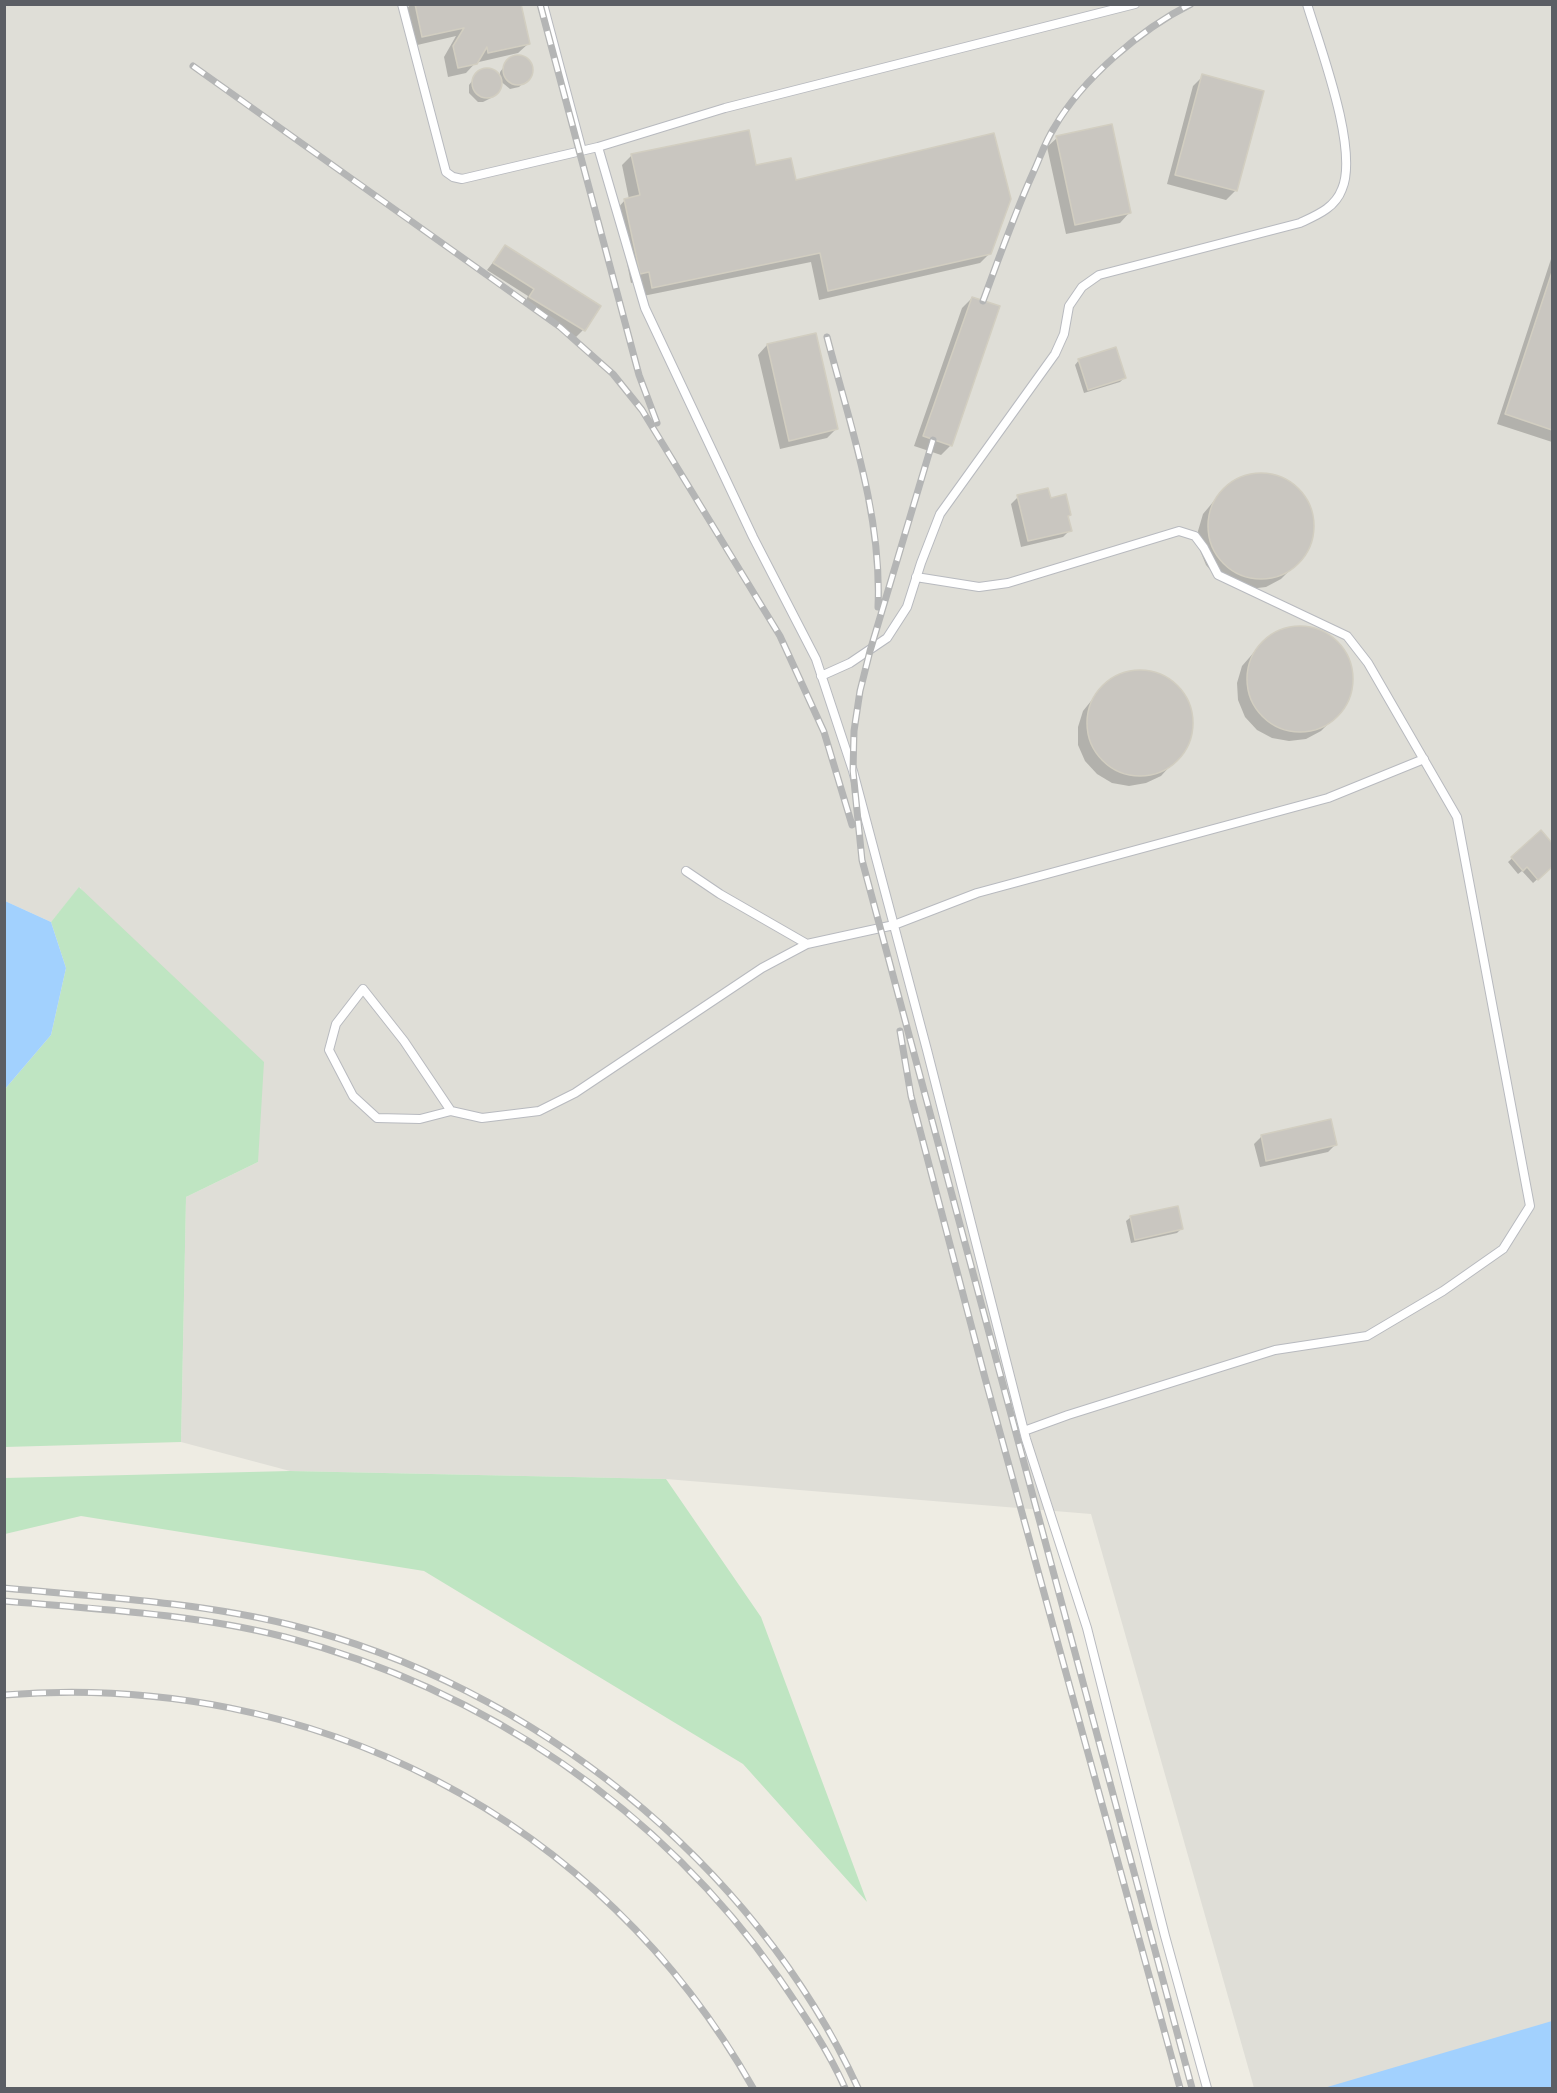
<!DOCTYPE html>
<html>
<head>
<meta charset="utf-8">
<style>
  body { margin:0 }
  #map { position:relative; width:1557px; height:2093px; overflow:hidden; background:#eeece3; font-family:"Open Sans",sans-serif }
  canvas { display:block }
  .frame { position:absolute; inset:0; border:6px solid #5b5e64; pointer-events:none }
</style>
</head>
<body>
<div id="map">
<canvas width="1557" height="2093"></canvas>
<div class="frame"></div>
</div>
<script>
const ctx = document.querySelector('canvas').getContext('2d');
ctx.lineJoin = 'round';
function fill(path, color) { ctx.fillStyle = color; ctx.fill(path, 'evenodd'); }
function strokePath(path, color, width, dash) { ctx.strokeStyle = color; ctx.lineWidth = width; ctx.lineCap = dash ? 'butt' : 'round'; ctx.setLineDash(dash || []); ctx.stroke(path); }
const industrial = new Path2D(`
  M5 5H1552V2088H1254L1091 1514 666 1479 290 1471 181 1442 186 1197 258 1162 80 887 51 922 5 901Z`);
const green = new Path2D(`
  M79 887 264 1062 258 1162 186 1197 181 1442 5 1447V1089L51 1035 66 968 51 922Z
  M290 1471 666 1479 761 1617 867 1902 743 1764 424 1571 81 1516 5 1534V1478Z`);
const water = new Path2D(`
  M5 901 51 922 66 968 51 1035 5 1089Z
  M1552 2021V2088H1324Z`);
const shadow = new Path2D(`
  M411 4H520L528 44 518 53 479 62V59L466 73 448 77 444 57 456 36 413 46 405 11Z
  M522 57 529 63 532 72 531 76 519 87 510 89 498 79 500 84 491 98 483 102H478L469 93V85L478 73 490 70 500 77V72L509 60Z
  M1203 76 1236 190 1226 200 1167 184 1193 86Z
  M1057 138 1129 213 1120 223 1066 234 1047 147Z
  M632 155 755 167 990 253 980 263 819 300 811 262 643 296 639 281 631 283 616 210 625 200 629 199 622 165Z
  M505 247 599 306 583 330 576 337 524 304 528 296 487 270Z
  M1552 256V442L1497 424Z
  M972 298 998 307 950 446 941 455 914 446 962 308Z
  M767 345 836 429 827 438 780 449 758 355Z
  M1079 360 1125 377 1120 382 1084 393 1075 365Z
  M1255 474 1273 476 1288 482 1301 493 1310 508 1313 525 1311 541 1304 556 1281 579 1266 587 1249 589 1217 578 1206 565 1199 548 1198 531 1203 514 1224 489 1238 479Z
  M1018 497 1049 500 1067 517 1070 530 1063 537 1021 547 1011 504Z
  M1295 627 1312 628 1328 634 1341 646 1349 660 1353 677 1351 693 1343 709 1321 731 1306 739 1289 741 1272 738 1257 730 1245 717 1238 700 1237 683 1242 666 1263 642 1278 632Z
  M1135 671 1152 672 1168 679 1181 690 1189 704 1193 721 1191 738 1183 753 1171 765 1161 776 1146 783 1129 786 1112 783 1097 774 1085 761 1078 745V727L1083 711 1103 686 1118 676Z
  M1541 832 1552 845V866L1533 883 1522 871 1518 874 1508 862Z
  M1330 1121 1335 1145 1328 1152 1260 1167 1254 1144 1261 1137Z
  M1131 1217 1181 1229 1177 1233 1131 1243 1126 1221Z`);
const building = new Path2D(`
  M415 4H521L530 44 488 53 487 47 477 64 458 68 453 46 464 28 422 37Z
  M503 70a15 15 0 1 1 30 0a15 15 0 1 1-30 0Z
  M472 83a15 15 0 1 1 30 0a15 15 0 1 1-30 0Z
  M1202 74 1264 91 1237 191 1175 175Z
  M1112 124 1131 213 1075 225 1056 136Z
  M749 130 756 165 791 158 796 180 994 133 1011 199 991 254 828 291 820 253 652 288 649 272 640 274 624 199 640 195 631 154Z
  M505 245 601 306 585 331 529 297 534 289 493 263Z
  M1552 272V430L1505 414Z
  M972 297 1000 306 952 446 923 436Z
  M816 333 838 429 789 441 767 344Z
  M1116 347 1126 378 1088 390 1078 359Z
  M1208 526a53 53 0 1 1 106 0a53 53 0 1 1-106 0Z
  M1048 488 1051 498 1066 494 1071 515 1068 516 1072 531 1028 541 1017 495Z
  M1247 679a53 53 0 1 1 106 0a53 53 0 1 1-106 0Z
  M1087 723a53 53 0 1 1 106 0a53 53 0 1 1-106 0Z
  M1541 830 1552 843V867L1538 880 1527 867 1523 871 1511 857Z
  M1331 1119 1337 1145 1266 1161 1261 1135Z
  M1178 1206 1183 1229 1135 1240 1130 1216Z`);
const service = new Path2D(`
  M402 4 446 172 453 177 462 179 598 147 725 108 1135 4
  M543 4 582 151
  M598 147 645 308 753 537 816 659 853 771 927 1050 1026 1439 1087 1628 1165 1936 1207 2088
  M916 577 979 587 1008 583 1179 531 1195 536 1204 548 1218 575 1347 636 1368 663 1457 817 1530 1206 1503 1249 1443 1291 1367 1336 1275 1350 1068 1415 1024 1431
  M821 676 850 663 887 638 907 607 921 563 940 514 1055 354 1064 334 1069 306 1082 287 1099 275 1300 223C1317 215 1335 208 1342 189 1359 150 1320 47 1307 4
  M686 871 720 894 807 944 894 925 977 893 1328 798 1424 759
  M451 1111 420 1119 377 1118 353 1096 329 1050 336 1024 363 989 404 1041 451 1111 482 1118 539 1111 575 1093 762 968 807 944`);
const rail = new Path2D(`
  M540 4 639 375 657 423
  M193 66 560 327 613 374 642 410 780 636 824 732 852 825
  M983 301C999 258 1014 215 1033 173 1040 158 1045 142 1054 128 1082 79 1141 29 1191 4
  M827 337C850 425 882 515 878 607
  M933 440 870 651 860 691 854 731 853 771 862 860 1192 2088
  M900 1031 911 1096 985 1378 1180 2088
  M4 1588C100 1597 197 1602 291 1625 531 1685 754 1862 858 2088
  M4 1601C98 1609 194 1614 285 1637 485 1689 660 1809 779 1978 803 2013 828 2050 845 2088
  M4 1695C312 1670 601 1818 753 2088`);
fill(industrial, '#dfded7');
fill(green, '#bfe5c2');
fill(water, '#a2d1fe');
fill(shadow, '#0003');
fill(building, '#c9c6c0');
strokePath(building, '#d2cec1', 1.5);
strokePath(service, '#b8babf', 10);
strokePath(service, '#fff', 8);
strokePath(rail, '#b4b5b5', 7);
strokePath(rail, '#fff', 4.5, [14]);
</script>
</body>
</html>
